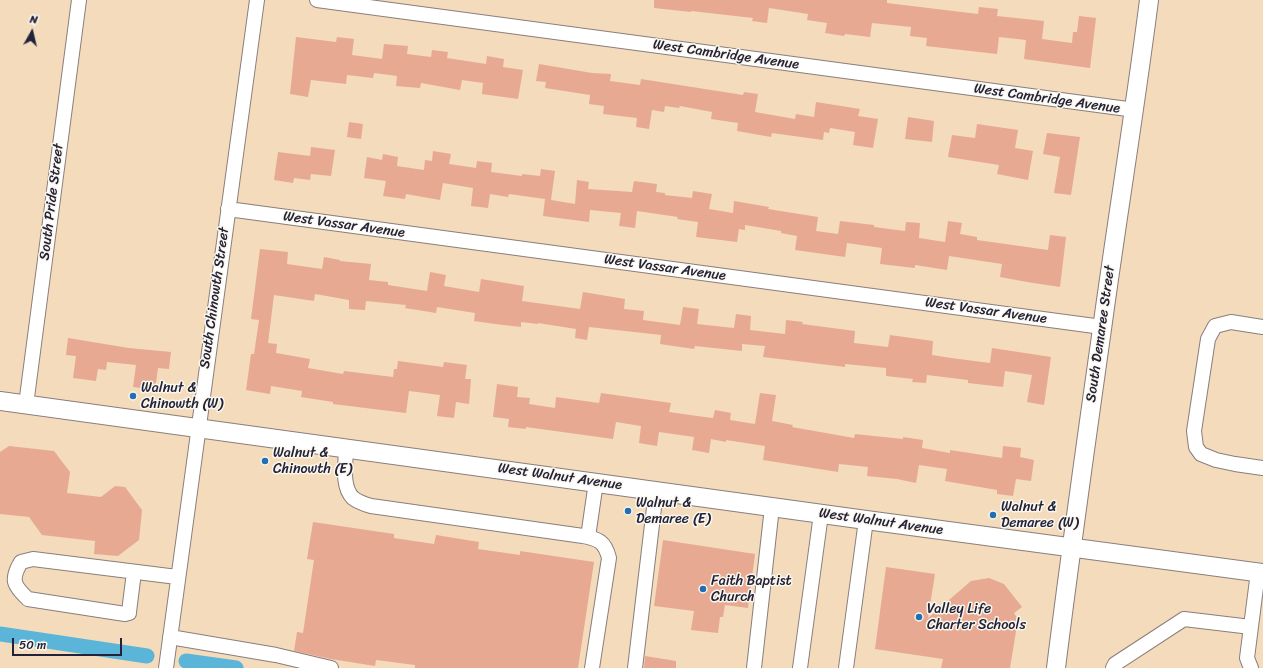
<!DOCTYPE html>
<html>
<head>
<meta charset="utf-8">
<style>
  body { margin:0 }
  #map { position:relative; width:1263px; height:668px; overflow:hidden; background:#f3dbbc; font-family:Sriracha,sans-serif }
  canvas { display:block }
  .north { position:absolute; left:12px; top:12px; width:40px; height:40px; -webkit-text-stroke:3px #fbf7ec; paint-order:stroke; rotate:8deg; font-size:11px; font-weight:700; line-height:16px; text-align:center; color:#22223b }
  .north::after { content:''; display:block; margin:auto; width:14px; height:18px; background:#22223b; clip-path:polygon(50% 0,100% 100%,50% 72%,0 100%) }
  .scale { position:absolute; left:12px; top:638px; width:110px; height:18px; box-sizing:border-box; border:2px solid #22223b; border-top:0; padding-left:5px; font-size:12px; line-height:14px; white-space:nowrap; color:#22223b; -webkit-text-stroke:3px #fbf7ec; paint-order:stroke }
</style>
</head>
<body>
<div id="map">
<canvas width="1263" height="668"></canvas>
<div class="north">N</div>
<div class="scale">50 m</div>
</div>
<script>
const ctx = document.querySelector('canvas').getContext('2d');
ctx.lineJoin = 'round';
function strokePath(path, color, width, dash) { ctx.strokeStyle = color; ctx.lineWidth = width; ctx.lineCap = dash ? 'butt' : 'round'; ctx.setLineDash(dash || []); ctx.stroke(path); }
function fill(path, color) { ctx.fillStyle = color; ctx.fill(path, 'evenodd'); }
function drawText(font, color, halo, rows, align = 'center') {
  ctx.font = font + ' Sriracha,sans-serif'; ctx.lineWidth = 3; ctx.setLineDash([]); ctx.textBaseline = 'middle'; ctx.strokeStyle = halo; ctx.fillStyle = color; for (const [text, x, y, turn = 0] of rows) {
    ctx.save(); ctx.translate(x, y); ctx.rotate((+turn || 0) * Math.PI / 180); ctx.textAlign = isNaN(turn) ? turn : align; if (halo) ctx.strokeText(text, 0, 0); ctx.fillText(text, 0, 0); ctx.restore();
  }
}
const canal = new Path2D(`
  M0 634 147 656
  M186 661 236 668`);
const building = new Path2D(`
  M654 0H887V3L978 14 979 7 998 9 997 16 1044 21 1042 39 1072 43 1073 32H1077L1079 16 1096 18 1090 68 1024 59 1026 40 999 37 997 54 926 46 927 38 910 36 911 27 872 23 870 37 845 34 844 36 825 33 827 23 807 20 808 14 769 8 767 23 752 21 753 18 691 11V12L654 8Z
  M296 37 336 42 337 37 354 39 352 55 382 59 384 44 408 46 407 54 431 57 432 50 448 52 447 58 486 64 487 56 504 59 503 67 523 70 518 99 482 94 483 83 462 80 460 90 421 83 420 88 396 86 397 76 374 73 373 78 347 75 346 84 311 80 308 97 290 94Z
  M539 64 592 73 611 74 610 81 640 85 641 79 743 95 744 92 758 94 755 112 795 119 796 114 814 117 816 102 860 109 858 116 878 119 873 148 853 145 855 132 830 128 829 133 824 132 823 140 772 133 771 137 737 131 738 123 711 119 712 112 680 106 679 108 665 106 664 112 652 110 649 129 636 127 637 118 603 114 604 106 589 104 590 95 545 88 546 82 536 81Z
  M908 117 934 121 932 142 905 139Z
  M349 122 363 124 361 139 347 137Z
  M977 124 1018 130 1015 148 1033 151 1028 180 997 174 999 165 948 157 952 135 975 138Z
  M1047 133 1080 137 1071 195 1054 193 1060 157 1043 154Z
  M311 147 335 150 331 176 311 174 310 180 294 178 293 183 274 180 278 152 310 156Z
  M433 151 451 154 449 164 476 168 477 161 492 163 491 172 522 176V174L540 176 541 169 555 171 551 200 575 204 577 180 589 182 588 189 632 192 634 181 657 184 656 192 665 193V195L692 198 693 191 712 194 709 209 733 213 734 201 769 207 768 209 818 217 816 231 838 234 840 221 874 225V227L905 231 906 222 920 223 919 238 945 242 948 221 962 223 960 234 977 237V240L1048 250 1050 235 1066 237 1060 287 1027 282 1000 277 1002 264 949 256 947 270 915 265V268L880 264 882 248 847 243 845 257 795 250 797 236 781 233V231L745 225V230L739 229 737 242 696 237 698 222 677 219 678 217 637 211 635 228 619 226 621 213 590 210 589 222 543 216 545 199 509 194 508 197 490 194 488 208 471 206 473 188 443 183 440 200 406 194 405 199 383 196 386 181 364 178 367 157 382 160 383 154 398 157 397 166 424 170 425 160 432 161Z
  M260 249 288 252 287 264 322 269 324 257 340 260V261L371 264 369 280 388 282V285L427 291 430 272 446 275 444 286 479 292 481 279 524 286 522 301 580 309 583 292 625 299 624 309 644 311 643 320 680 325 683 307 699 309 697 324 734 328 736 314 751 316 750 330 785 334 786 320 803 322 802 324 855 331 854 343 888 347 890 335 933 341 932 355 951 358 990 363 992 348 1051 357 1044 405 1027 402 1032 375 1005 371 1003 387 968 383V380L927 375 926 383 912 382 913 379 886 376V368L845 364V367L763 357 765 346 742 344V351L695 346 694 349 660 344 661 335 589 327 587 340 575 338 576 329 538 323V324L521 322V327L495 324 474 321 475 313 437 307 436 313 405 308 406 305 366 301 365 310 349 309V300L315 294 314 301 274 295 268 343 277 344 276 353 310 359 308 368 343 374 344 371 393 377 394 369H397L398 361 443 367 444 362 467 365 465 379H471L469 404 456 402 454 418 437 416 440 395 409 391 406 413 333 404V402L301 397 302 391 271 386 270 394 246 390 251 354H254L259 320 251 319Z
  M68 338 129 348 171 352 169 369 158 368 155 390 133 387 136 365 107 362 106 370 98 369 96 381 73 378 76 356 66 355Z
  M497 384 518 387 517 397 530 398 529 404 555 408 556 397 599 403 601 393 671 403 669 412 697 416 713 418 715 410 731 413 730 420 755 424 760 393 776 395 772 421 793 425 792 427 854 438 855 434 903 439V437L923 440 922 448 950 453V450L1002 458 1003 446 1021 448 1020 457 1034 460 1031 481 1016 479 1013 496 997 494V490L945 481 947 469 919 465 916 483 897 479 867 476 868 467 839 464 838 472 763 460 765 446 726 440V442L711 439 709 453 692 450 694 437 659 432 657 446 639 443 641 426 616 422 613 439 526 427V429L508 427 509 419 493 417Z
  M9 446 54 451 70 472 67 493 101 497 115 486 125 487 142 510 139 540 118 556 94 554 95 541 42 535 29 517 0 514V452Z
  M313 522 394 534V538L434 544 436 535 479 542 478 549 520 555V551L594 562 578 668H415V665L376 660 375 666 331 659 294 651 297 632 303 633 314 560 307 559Z
  M663 540 755 554 748 608 725 605 723 617H720L718 633 691 630 694 611 654 606Z
  M886 567 935 574 928 618 971 581 989 578 1004 584 1022 607 1014 613 1018 619 1010 668H941L943 659 875 649Z
  M645 656 676 661V668H644Z`);
const minor = new Path2D(`
  M317 0 1135 110
  M228 209 1102 327
  M1263 327 1231 322 1215 326 1208 339 1194 431 1196 447 1201 454 1216 460 1235 464 1263 468
  M26 405 79 0
  M346 448C346 463 341 486 353 498 358 502 364 504 371 506L583 536C599 539 605 542 609 558L592 668
  M588 537 596 482
  M134 572 129 612V613L125 614 28 599C14 586 10 580 21 562L33 559 177 577
  M170 637 276 655 331 668
  M166 668 257 0
  M635 668 656 491
  M754 668 772 507
  M800 668 821 514
  M846 668 866 520
  M1113 668 1115 664 1184 619 1251 627
  M1251 668 1247 658 1258 572`);
const major = new Path2D(`
  M0 401 866 520 1263 573
  M1056 668C1070 555 1086 442 1102 329 1117 219 1135 110 1149 0`);
const markers = [
  [133,396,4,"#1f6fb2"],
  [265,461,4,"#1f6fb2"],
  [628,511,4,"#1f6fb2"],
  [993,515,4,"#1f6fb2"],
  [703,589,4,"#1f6fb2"],
  [919,617,4,"#1f6fb2"]
];
const streetNames = [
  ["West Cambridge Avenue",726,55,8],
  ["West Cambridge Avenue",1047,99,8],
  ["South Pride Street",52,202,-83],
  ["West Vassar Avenue",344,225,8],
  ["West Vassar Avenue",665,268,8],
  ["South Chinowth Street",215,298,-82],
  ["West Vassar Avenue",986,311,8],
  ["South Demaree Street",1101,334,-82],
  ["West Walnut Avenue",560,477,8],
  ["West Walnut Avenue",881,522,8]
];
const poiNames = [
  ["Walnut &",141,388],
  ["Chinowth (W)",141,404],
  ["Walnut &",273,453],
  ["Chinowth (E)",273,469],
  ["Walnut &",636,503],
  ["Demaree (E)",636,519],
  ["Walnut &",1001,507],
  ["Demaree (W)",1001,523],
  ["Faith Baptist",711,581],
  ["Church",711,597],
  ["Valley Life",927,609],
  ["Charter Schools",927,625]
];
strokePath(canal, '#5ab5d8', 15);
fill(building, '#e8a993');
strokePath(minor, '#8a7e7c', 16);
strokePath(major, '#8a7e7c', 20);
strokePath(minor, '#fff', 14);
strokePath(major, '#fff', 18);
for (const [x, y, r, color] of markers) { const dot = new Path2D(); dot.arc(x, y, r, 0, 2 * Math.PI); ctx.fillStyle = color; ctx.fill(dot); strokePath(dot, '#fbf7ec', 1.5); }
drawText('14px', '#22223b', '#fbf7ec', streetNames);
drawText('14px', '#22223b', '#fbf7ec', poiNames, 'left');
</script>
</body>
</html>
